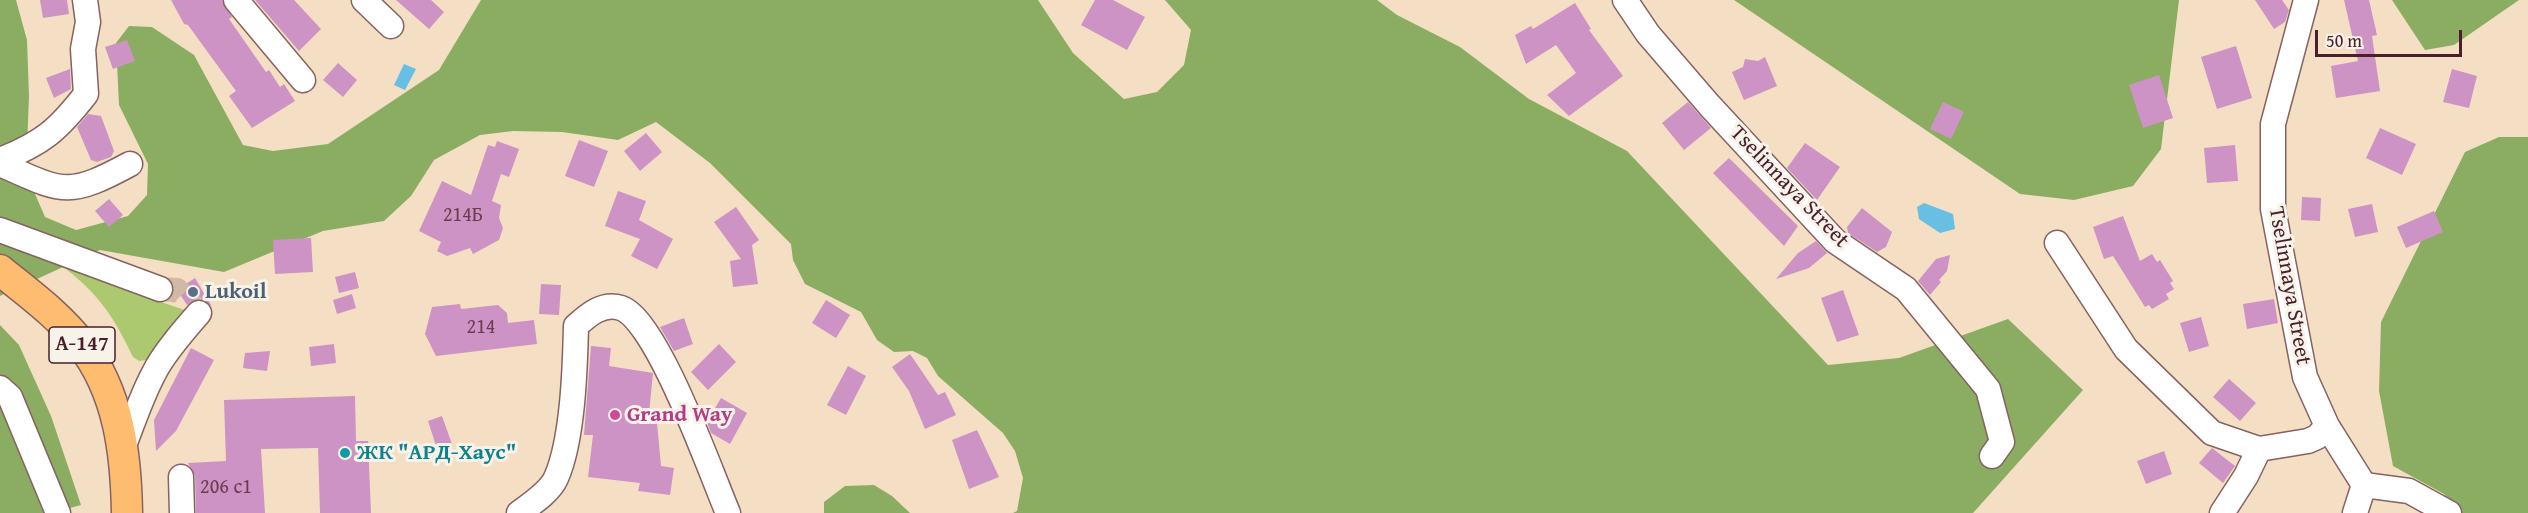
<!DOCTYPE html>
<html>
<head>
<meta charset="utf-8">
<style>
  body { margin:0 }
  #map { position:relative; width:2528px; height:513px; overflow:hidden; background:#f4dfc4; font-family:"Gentium Book Plus",serif }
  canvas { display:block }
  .scale { position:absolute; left:2315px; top:30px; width:147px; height:27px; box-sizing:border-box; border:3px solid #4a1f2b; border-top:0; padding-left:8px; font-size:18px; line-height:21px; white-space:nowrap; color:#4a1f2b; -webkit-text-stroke:4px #f7f3e8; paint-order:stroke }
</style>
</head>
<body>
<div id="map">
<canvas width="2528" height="513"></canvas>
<div class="scale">50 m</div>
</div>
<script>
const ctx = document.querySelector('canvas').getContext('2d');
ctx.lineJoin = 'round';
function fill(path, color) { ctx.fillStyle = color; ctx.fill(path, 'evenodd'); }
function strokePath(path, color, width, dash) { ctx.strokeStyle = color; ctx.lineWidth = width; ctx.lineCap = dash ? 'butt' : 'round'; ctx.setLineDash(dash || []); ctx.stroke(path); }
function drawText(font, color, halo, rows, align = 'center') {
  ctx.font = font + ' "Gentium Book Plus",serif'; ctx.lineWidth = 6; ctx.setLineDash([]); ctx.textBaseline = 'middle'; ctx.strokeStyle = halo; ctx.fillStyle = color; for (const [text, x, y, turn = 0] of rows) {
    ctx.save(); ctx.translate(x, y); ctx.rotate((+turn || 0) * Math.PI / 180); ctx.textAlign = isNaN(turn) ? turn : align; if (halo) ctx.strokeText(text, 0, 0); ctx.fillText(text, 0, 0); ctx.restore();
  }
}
const green = new Path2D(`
  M36 246 140 295 188 311 189 318 146 360 139 361 133 357C106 299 87 284 36 246Z`);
const forest = new Path2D(`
  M0 0H16L27 40 29 96 26 173 45 217 76 230 128 216 147 195 148 164 119 105 116 43 129 26 152 27 194 55 243 145 273 151 328 144 439 70 481 0H1038L1073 53 1124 99 1157 92 1184 65 1191 30 1165 0H1377L1397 15 1460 47 1529 99 1627 151 1828 365 1899 358 2008 319 2083 390 1973 513H1013L1017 511 1023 478 1015 451 1003 433 938 376 927 358 913 351 894 352 877 340 861 312 805 284 793 260 791 244 710 163 656 122 618 140 562 132 513 131 480 135 434 160 411 196 384 221 323 231 224 272 100 250 0 296Z
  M1734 0H2179L2161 149 2133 186 2074 200 2020 194Z
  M2392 0H2519L2454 45 2425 50Z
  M2499 137H2528V513H2460L2444 494 2393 466 2379 391 2381 322 2465 152Z
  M0 325 19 345 51 416 81 505 51 513H0Z
  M874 485 892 496 910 513H824V502L845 486Z`);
const water = new Path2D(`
  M404 64 416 69 405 90 394 85Z
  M1924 203 1953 214 1955 229 1940 233 1919 219 1917 207Z`);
const building = new Path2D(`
  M40 0H67L69 14 43 18Z
  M171 0H222L232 17 229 19 266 72 269 70 280 87 284 84 295 101 252 128 229 96 236 91 188 25 184 24Z
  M255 0H294L321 29 299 51Z
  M396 0H431L444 12 429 29Z
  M1095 0H1113L1145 17 1127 50 1081 25Z
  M2255 0H2282L2289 10 2285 22 2274 29Z
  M2344 0H2369L2377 35 2372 36 2380 91 2336 98 2331 66 2358 61Z
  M1575 3 1591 29 1589 30 1623 76 1569 116 1547 95 1576 73 1556 45 1526 64 1515 35 1531 26 1533 29Z
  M127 40 135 61 113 69 105 47Z
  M2236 46 2252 98 2217 109 2201 57Z
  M1765 57 1777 86 1744 100 1732 72 1743 67 1745 59 1758 61Z
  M338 63 357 80 343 97 323 80Z
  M70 69 71 89 54 98 46 78Z
  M2452 69 2477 76 2469 108 2443 102Z
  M2159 75 2173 118 2143 128 2129 85Z
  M1688 102 1711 128 1684 150 1662 123Z
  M1943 102 1964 112 1951 139 1930 129Z
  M88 114 101 116 114 151 111 157 97 162 91 160 77 127Z
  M2380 128 2416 144 2402 175 2366 158Z
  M646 133 662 152 640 171 624 151Z
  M579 140 608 151 594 187 565 176Z
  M497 141 519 149 509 177 501 174 492 201 501 205 499 218 503 228 499 240 473 254 470 248 447 256 437 251 441 242 419 231 442 181 471 195 488 145 495 147Z
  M1805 143 1840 167 1817 200 1787 168Z
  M2235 145 2238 181 2207 183 2204 148Z
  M1729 158 1798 226 1784 246 1713 173Z
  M618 191 646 201 639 220 673 239 657 269 631 256 640 239 605 226Z
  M2302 197 2321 198 2320 221 2301 220Z
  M109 199 123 215 109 227 95 211Z
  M2372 204 2378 232 2355 237 2348 209Z
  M736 207 759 240 752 245 758 284 733 287 730 261 741 259 714 222Z
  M1862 208 1892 232 1886 247 1877 252 1848 233 1847 227Z
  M2434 211 2443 232 2406 248 2397 227Z
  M2123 216 2140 261 2152 254 2157 262 2160 260 2173 281 2170 283 2174 289 2166 294 2169 299 2152 309 2149 305 2145 307 2113 256 2104 259 2093 227Z
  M311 238 313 272 275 274 273 240Z
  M1816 241 1827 253 1809 268 1776 279 1798 253Z
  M1950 255 1947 271 1939 280 1941 282 1930 295 1918 281 1936 259Z
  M355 272 359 288 339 293 335 277Z
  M195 278 211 305H210L201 299 194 300 187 305 177 290Z
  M541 284 561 285 559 315 539 314Z
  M1843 290 1859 335 1837 342 1821 298Z
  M352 294 356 308 337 314 333 300Z
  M2274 299 2278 323 2247 329 2243 304Z
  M826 300 850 315 836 338 812 323Z
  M460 304 461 309 498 305 507 313 508 323 534 320 537 344 436 356 425 334 432 307Z
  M2201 317 2209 346 2189 352 2180 323Z
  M684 318 693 344 674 351 660 327Z
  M334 344 336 363 311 366 309 347Z
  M719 344 736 362 708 390 691 372Z
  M591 346 611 348 609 366 653 373 648 424 657 423 661 466 674 468 670 495 638 491 640 483 588 477 593 435H584Z
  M191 348 214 360 176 431 156 451 154 420Z
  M270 351 267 371 243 368 245 353Z
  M910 354 938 395 945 392 956 415 925 429 909 391 892 367Z
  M848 366 866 376 846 415 827 405Z
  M2229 379 2256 403 2240 421 2213 397Z
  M355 396 356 441H368L371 513H320L318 448 261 449 265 513H196L195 476 188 463 226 461 224 400Z
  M721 398 747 413 730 444 711 433 707 422Z
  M442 416 453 447 438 452 428 421Z
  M977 430 999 477 969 489 952 440Z
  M2212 448 2235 466 2223 483 2199 463Z
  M2164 451 2172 474 2146 484 2137 461Z`);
const minorTunnel = new Path2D(`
  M160 289 177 290 199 313`);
const minor = new Path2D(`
  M236 0 303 80
  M364 0 391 26
  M1625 0 1648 34 1710 106 1835 241 1906 289 1988 389 2002 442 1992 456
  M0 160C43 143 58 130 86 94L83 49 88 22 85 0
  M0 164C63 192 67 198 130 164
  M0 230 160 289
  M2057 243 2126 349 2212 433 2259 449 2308 441 2317 437 2327 426 2305 377 2273 209V124L2306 0
  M0 388 10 397 58 513
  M2327 426 2364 485 2409 491 2449 513
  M123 448C133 423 141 397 154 373 163 354 185 329 199 313
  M181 477 182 513
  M519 513C531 504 550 492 556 478 573 440 575 368 576 326 588 315 603 302 621 308 657 320 711 473 728 513
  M2222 513 2246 476 2259 449
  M2355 513 2364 485`);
const major = new Path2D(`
  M0 270C28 293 59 315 81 344 119 392 126 454 127 513`);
const markers = [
  [193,292,6,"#5c6f8a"],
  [615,415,6,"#d1479c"],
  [345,453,6,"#0f9aa8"]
];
const numberNames = [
  ["214Б",463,216],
  ["214",481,328],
  ["206 с1",226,488]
];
const shields = [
  [82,345,66]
];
const shieldNames = [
  ["А-147",82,345]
];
const streetNames = [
  ["Tselinnaya Street",1789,187,46],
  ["Tselinnaya Street",2289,286,80]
];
const serviceNames = [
  ["Lukoil",205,292]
];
const hotelNames = [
  ["Grand Way",627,415]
];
const cultureNames = [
  ["ЖК \"АРД-Хаус\"",357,453]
];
fill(green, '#adc970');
fill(forest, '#8aad62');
fill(water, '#67bfe4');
fill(building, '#cd93c4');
strokePath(minorTunnel, '#d2b9a5', 24, [24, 12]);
strokePath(minor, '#866261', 27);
strokePath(major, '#866261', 33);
strokePath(minor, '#fff', 24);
strokePath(major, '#fdbc70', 30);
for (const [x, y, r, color] of markers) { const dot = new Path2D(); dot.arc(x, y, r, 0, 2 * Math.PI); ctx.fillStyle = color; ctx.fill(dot); strokePath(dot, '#f7f3e8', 2); }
drawText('20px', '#6b3c51', null, numberNames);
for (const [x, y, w] of shields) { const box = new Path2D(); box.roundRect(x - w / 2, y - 18, w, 36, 4.5); ctx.fillStyle = '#f7f3e8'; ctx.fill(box); strokePath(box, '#4a1f2b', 1.5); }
drawText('bold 21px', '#4a1f2b', null, shieldNames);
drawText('22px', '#4a1f2b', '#f7f3e8', streetNames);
drawText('bold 22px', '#4e5e75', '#f7f3e8', serviceNames, 'left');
drawText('bold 22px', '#b23c85', '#f7f3e8', hotelNames, 'left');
drawText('bold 22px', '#0d838f', '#f7f3e8', cultureNames, 'left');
</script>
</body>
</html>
